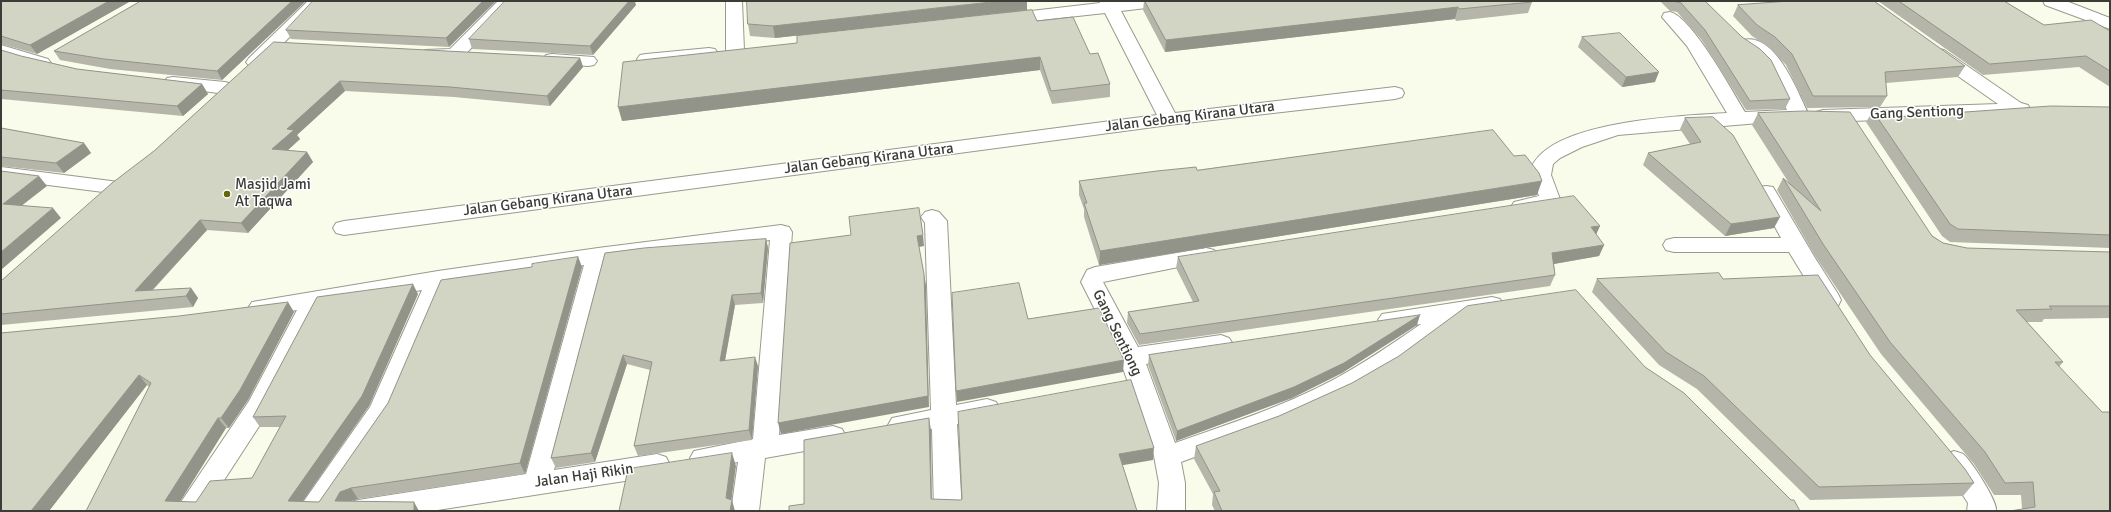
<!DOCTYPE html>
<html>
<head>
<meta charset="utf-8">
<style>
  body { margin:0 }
  #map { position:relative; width:2111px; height:512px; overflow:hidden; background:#f9fceb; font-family:Signika,sans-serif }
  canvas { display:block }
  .frame { position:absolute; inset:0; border:2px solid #3c3d37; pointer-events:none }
</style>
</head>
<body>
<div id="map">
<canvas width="2111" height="512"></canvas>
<div class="frame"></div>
</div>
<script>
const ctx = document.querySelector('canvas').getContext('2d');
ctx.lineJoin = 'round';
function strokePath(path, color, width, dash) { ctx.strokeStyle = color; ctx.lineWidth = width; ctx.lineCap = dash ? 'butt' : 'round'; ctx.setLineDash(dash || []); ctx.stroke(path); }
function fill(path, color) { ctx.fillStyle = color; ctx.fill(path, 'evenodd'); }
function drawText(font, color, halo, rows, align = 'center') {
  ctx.font = font + ' Signika,sans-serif'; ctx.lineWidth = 3; ctx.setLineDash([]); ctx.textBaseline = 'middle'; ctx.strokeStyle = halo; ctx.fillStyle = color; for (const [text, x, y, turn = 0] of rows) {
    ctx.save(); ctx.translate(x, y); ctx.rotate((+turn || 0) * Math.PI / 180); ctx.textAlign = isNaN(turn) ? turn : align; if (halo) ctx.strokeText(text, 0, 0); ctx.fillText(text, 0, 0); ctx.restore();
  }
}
const minor = new Path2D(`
  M498 1H515L461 59 455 60 425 58 422 54 425 50 450 49Z
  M726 1H742L744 50 741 54 735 55 729 54 726 50Z
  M1099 1H1171L1169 5 1163 6 1121 11 1175 113 1395 87 1402 89 1404 93 1402 97 1395 99 1169 125 344 235 336 233 333 228 336 223 344 221 1157 115 1105 13 1005 24 999 23 997 19 999 15 1005 14 1100 3Z
  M1670 12C1692 17 1732 91 1745 112L1787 110 1768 68 1740 44 1743 40C1776 32 1798 93 1809 115L1806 119 1618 135 1582 147 1560 158 1553 164 1551 175 1560 199C1553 210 1526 215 1514 212L1511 207 1514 202 1539 196 1530 172C1543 120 1684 116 1727 113L1687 46 1662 17 1664 13Z
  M1 45 48 59 51 63 48 67 42 68 1 56Z
  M709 48 715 49 718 53 715 57 646 64 640 63 637 59 640 55 646 54Z
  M1938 49 1944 50 2021 103 2028 105 2030 109 2028 113 2021 115 1823 122 1816 120 1813 116 1816 112 1823 110 1998 104 1932 58 1929 54 1932 50Z
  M552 54 594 57 597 61 594 65 588 66 546 63 543 59 546 55Z
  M173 77 225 82 232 84 234 88 232 92 225 94 167 86 164 82 167 78Z
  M1 167 111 181 118 182 121 187 118 192 111 193 1 179Z
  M1766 186 1773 187 1815 258 1838 294 1841 300 1838 306 1830 308 1822 306 1789 252H1674L1666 250 1663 245 1666 240 1674 238H1781L1756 192 1759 187Z
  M932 210 939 212 947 221 956 405 987 399 996 402 1000 409 996 416 957 424 962 511H934L932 429 901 435 892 432 888 425 892 418 931 410 925 223 921 217 925 212Z
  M781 225 789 227 792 232 779 435 833 426 842 429 846 436 842 443 833 446 765 458 759 511H731L738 462 703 468 694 465 690 458 694 451 753 439 770 240 607 261 554 470 657 454 666 457 670 465 666 473 657 476 431 511H344L348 503 358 500 526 474 584 265 446 286 393 413 326 511H297L370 407 422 290 322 306 267 414 204 511H175L249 401 297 310 260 316 252 314 248 308 252 302 438 271 598 248Z
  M1206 248 1214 250 1217 255 1214 260 1103 282 1138 347 1221 335 1229 338 1233 344 1229 350 1221 353 1146 364 1175 443C1228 424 1282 407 1331 381 1363 364 1392 344 1421 324L1390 328 1382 326 1378 320 1382 314 1492 297 1500 299 1504 305 1500 311 1462 318 1382 374 1324 406 1276 427 1181 462 1185 483V511H1157L1159 483 1154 456 1119 357 1081 282 1087 270 1095 267Z
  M1954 451C1957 452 1961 453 1963 454 1971 460 1998 502 1996 511H1967L1968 503 1941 462 1945 455Z`);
const tertiary = new Path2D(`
  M308 1H325L261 66 255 67 249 66 246 62 249 58Z`);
const primary = new Path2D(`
  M2043 1H2066L2110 18V29L2045 5Z`);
const wall = new Path2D(`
  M1 1 129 2 37 54 1 44Z
  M140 1H306L222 80 110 69 60 60 54 51 139 2Z
  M496 1 449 47 291 39 286 30Z
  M1144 1H1531L1532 2 1528 13 1456 21 1455 19 1165 52 1143 10Z
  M1660 1H1705L1790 99 1785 109 1746 110 1701 39 1677 12 1670 11Z
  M1775 1H1874L1965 66 1958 77 1886 83 1887 96 1880 107 1807 108 1786 65 1770 48 1752 36 1733 16 1738 5 1776 2Z
  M1878 1H2004L2044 25 2110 31V87L2079 67 1983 75Z
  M636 5 593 55 472 49 469 39Z
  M1027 10 775 38 750 36 748 24Z
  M1037 21 1090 54 1110 84V97L1052 104 1040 70 622 121 797 43Z
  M1582 37 1655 82 1622 87 1578 47Z
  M274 42 580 58 583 67 550 106 454 97 345 91 297 135 300 139 287 151 307 152 313 162 248 233 207 230 153 290 191 288 198 298 193 307 1 325V281L154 151Z
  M1 50 21 56 77 69 202 84 208 94 183 116 1 99Z
  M2110 107V248L1950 242 1942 236 1866 122 1873 111 1889 117Z
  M1758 113 1943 243 1967 248 2110 252V318L2044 319 2042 322H2027L2063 362 2059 367 2102 412 2110 511 2022 509 2021 495H1994L1974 464 1881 354 1815 256 1777 190 1783 178 1789 183 1752 125Z
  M1685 118 1774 228 1725 236 1643 165 1648 153 1690 144 1680 129Z
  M1 128 84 143 91 153 64 173 1 166Z
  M1197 170 1537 195 1099 265 1084 217V209L1079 195V181Z
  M1596 235 1604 245 1599 256 1554 264 1555 275 1550 286 1139 345 1127 323 1128 312 1193 302 1176 268 1178 257Z
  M766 239 768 248 763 303 735 305 725 361 758 366 752 440 638 456 634 446 650 370 627 364 595 462 556 468 551 458 605 253Z
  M578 257 582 267 525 474 358 499 350 501 86 511 149 387 147 385 49 511H1V333L294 312 248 400 229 428H226L180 502H196L252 478 280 427H260L253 417 418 294 369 406 302 502H319L532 267Z
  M1597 279H1723L1870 355 1974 483 1963 496 1810 500 1697 389 1659 365 1592 292Z
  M1417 325 1342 373 1292 398 1176 441 1148 365 1149 355Z
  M1645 367 1800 511H1215L1212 505 1213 494 1194 459 1196 446Z`);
const shadedWall = new Path2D(`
  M109 1H129V2L37 54 30 45Z
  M292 1H306L222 80 217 71Z
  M483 1H496L449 47 446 38Z
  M629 1H635L636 5 593 55 590 46Z
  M1000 1H1027V10L775 38 773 26Z
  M1458 7 1455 19 1165 52 1166 40Z
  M1040 57V70L622 121 618 107Z
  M580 58 583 67 550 106 547 96Z
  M1659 72 1655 82 1622 87 1626 77Z
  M340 81 345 91 297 135 300 139 278 159 272 149 287 129Z
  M202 84 208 94 183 116 177 106Z
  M84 143 91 153 64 173 56 163Z
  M307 152 313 162 248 233 241 223Z
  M39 176 47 186 11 214 3 204Z
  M1542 181 1537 195 1099 265 1100 251Z
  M53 208 61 218 1 270V252Z
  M1780 217 1774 228 1725 236 1731 224Z
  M200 220 207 230 143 300 135 291Z
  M1600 226 1595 237 1591 227Z
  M923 235 924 246 919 247 917 236Z
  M766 239 768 248 763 303 761 293Z
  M1604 245 1599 256 1548 265 1552 253Z
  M578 257 582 267 525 474 520 463Z
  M924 274 926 285 929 407 781 434 778 423Z
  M413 284 418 294 369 406 296 511 288 501Z
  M191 288 198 298 193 307 186 296Z
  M732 295 735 305 723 371 720 361Z
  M288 302 294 312 248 400 229 428 221 418Z
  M1420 315 1417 325 1342 373 1292 398 1176 441 1177 431Z
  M623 355 627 364 595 462 591 453Z
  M755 357 758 366 752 440 749 430Z
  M1124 360 1123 372 957 402 956 391Z
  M139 375 147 385 49 511H31Z
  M218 418 226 428 174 511 165 501Z
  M929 418 931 430 932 511 931 499Z
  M1154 448 1153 460 1118 466 1119 454Z
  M732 453 736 466 730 511 726 498Z
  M351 488 358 499 347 502 335 501 340 492Z
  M732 500 735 511H730Z
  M414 502 419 511H414Z`);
const building = new Path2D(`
  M1 1H109L30 45 1 36Z
  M140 1H292L217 71 104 59 54 51 139 2Z
  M313 1H483L446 38 286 30Z
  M505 1H629L590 46 469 39Z
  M747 1H1000L773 26 748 24Z
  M1145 1H1531L1532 2 1459 9 1458 7 1166 40Z
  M1673 1H1705L1742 37 1760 49 1771 60 1790 99 1750 101 1705 30 1681 3Z
  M1790 1H1874L1965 66 1885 72 1887 96H1813L1792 54 1775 37 1757 25 1738 5Z
  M1899 1H2004L2044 25 2091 20 2110 31V71L2086 56 1990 64Z
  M1032 10 1037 21 1073 17 1090 54 1098 53 1110 84 1051 91 1040 57 618 107 623 62 797 43V36Z
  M1620 33 1659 72 1626 77 1582 37Z
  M274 42 580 58 547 96 450 87 340 81 287 129 294 130 272 149 307 152 241 223 200 220 135 291 191 288 186 296 1 314V281L112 183 154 151Z
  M1 50 21 56 77 69 202 84 177 106 1 90Z
  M2051 106 2110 107V235L1958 229 1950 224 1873 111 1888 110 1889 117Z
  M1805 111 1850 112 1932 236 1943 243 1967 248 2110 252V306H2049L2052 309 2016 310 2063 362H2055L2102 412H2110V511H2010L2035 507 2033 482 2005 483 1985 452 1890 342 1823 244 1783 178 1821 211 1758 113Z
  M1713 117 1733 135 1780 217 1731 224 1648 153 1701 142 1685 118Z
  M1 128 84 143 56 163 1 157Z
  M1493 130 1514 156 1525 155 1539 173 1542 181 1100 251 1084 203H1087L1079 181 1157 171 1196 167 1197 170Z
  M1 171 39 176 3 204 53 208 1 252Z
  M1574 196 1600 226 1591 227 1604 245 1552 253 1555 275 1140 334 1128 312 1199 301 1178 257Z
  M919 208 923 235 917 236 924 274 928 396 778 423 790 243 851 235 849 217Z
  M766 239 761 293 732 295 720 361 755 357 749 430 634 446 652 362 623 355 591 453 551 458 605 253 644 248Z
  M578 257 520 463 351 488 340 492 335 501 414 502V511H86L151 383 139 375 31 511H1V333L179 316 288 302 240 390 221 418H218L165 501 196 502 210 481 252 478 286 416 253 417 317 297 413 284 362 396 288 501 319 502 388 403 441 280 532 267V264Z
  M1719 273 1723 279 1818 275 1870 355 1965 469 1974 483 1819 487 1704 376 1666 352 1597 279Z
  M1019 283 1028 319 1099 308 1124 360 956 391 952 293Z
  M1576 290 1645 367 1684 393 1791 500H1794L1800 511H1222L1214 492 1220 491 1196 446 1279 416 1352 383 1399 356 1467 306Z
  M1420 315 1344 363 1294 387 1177 431 1149 355Z
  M1131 380 1154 448 1119 454 1137 511H789V506L804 504V440L929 418 931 499 961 500 962 499 958 412Z
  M732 453 726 498 732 500 730 511H619L628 469Z`);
const markers = [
  [227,194,4,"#61680a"]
];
const streetNames = [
  ["Gang Sentiong",1917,113,-2],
  ["Jalan Gebang Kirana Utara",1190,117,-7],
  ["Jalan Gebang Kirana Utara",869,159,-7],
  ["Jalan Gebang Kirana Utara",548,201,-7],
  ["Gang Sentiong",1117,333,64],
  ["Jalan Haji Rikin",584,476,-8]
];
const poiNames = [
  ["Masjid Jami",235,185],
  ["At Taqwa",235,202]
];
strokePath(minor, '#989b8c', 2);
strokePath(tertiary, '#989b8c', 2);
strokePath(primary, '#989b8c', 2);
fill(minor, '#fff');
fill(tertiary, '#fff');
fill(primary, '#fff');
fill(wall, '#b5b6a9');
fill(shadedWall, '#939489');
fill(building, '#d2d4c4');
strokePath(building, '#939489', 1);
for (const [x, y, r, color] of markers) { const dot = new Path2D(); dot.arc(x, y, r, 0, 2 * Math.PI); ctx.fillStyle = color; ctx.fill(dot); strokePath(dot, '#fff', 1.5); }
drawText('15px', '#3c3d37', '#fff', streetNames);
drawText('15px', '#3c3d37', '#fff', poiNames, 'left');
</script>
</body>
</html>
